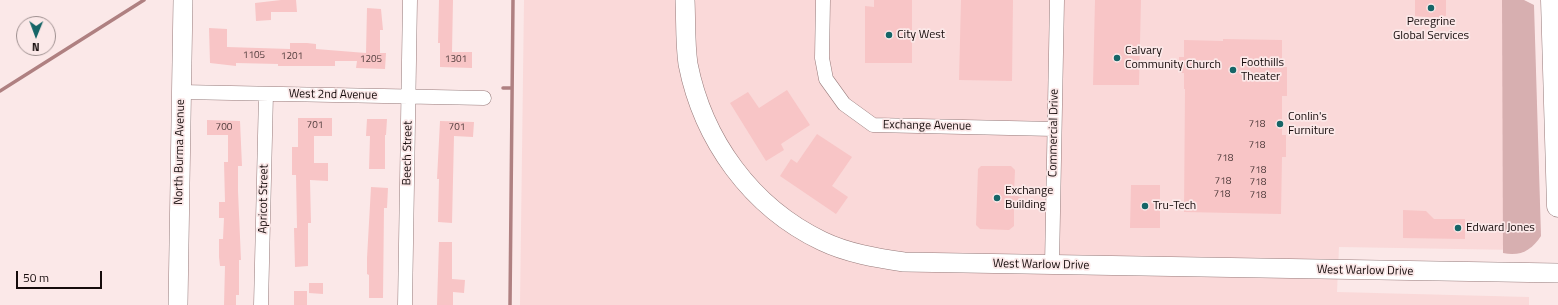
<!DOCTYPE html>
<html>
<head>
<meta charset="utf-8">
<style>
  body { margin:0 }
  #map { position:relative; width:1558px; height:305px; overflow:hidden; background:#fbe8e8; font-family:"Titillium Web",sans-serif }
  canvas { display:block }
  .north { position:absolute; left:16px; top:16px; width:40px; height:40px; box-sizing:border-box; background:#fbe8e8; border:1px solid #9f9090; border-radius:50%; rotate:181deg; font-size:11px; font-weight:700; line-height:16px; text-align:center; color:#150b0b }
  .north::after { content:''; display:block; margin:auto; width:14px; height:18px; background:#166567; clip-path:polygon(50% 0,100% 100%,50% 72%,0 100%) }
  .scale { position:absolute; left:16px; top:271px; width:86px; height:18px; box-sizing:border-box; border:2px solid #150b0b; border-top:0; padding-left:5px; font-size:12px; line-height:14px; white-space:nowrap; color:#150b0b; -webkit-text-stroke:3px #fbe8e8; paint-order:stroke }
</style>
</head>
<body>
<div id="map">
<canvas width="1558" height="305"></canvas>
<div class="north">N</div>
<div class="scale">50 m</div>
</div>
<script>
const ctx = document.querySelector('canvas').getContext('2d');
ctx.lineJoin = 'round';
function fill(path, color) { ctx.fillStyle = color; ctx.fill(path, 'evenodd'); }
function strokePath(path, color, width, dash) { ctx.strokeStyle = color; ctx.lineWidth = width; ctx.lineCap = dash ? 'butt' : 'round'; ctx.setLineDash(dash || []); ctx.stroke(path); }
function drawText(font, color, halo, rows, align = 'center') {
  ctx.font = font + ' "Titillium Web",sans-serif'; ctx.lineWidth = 3.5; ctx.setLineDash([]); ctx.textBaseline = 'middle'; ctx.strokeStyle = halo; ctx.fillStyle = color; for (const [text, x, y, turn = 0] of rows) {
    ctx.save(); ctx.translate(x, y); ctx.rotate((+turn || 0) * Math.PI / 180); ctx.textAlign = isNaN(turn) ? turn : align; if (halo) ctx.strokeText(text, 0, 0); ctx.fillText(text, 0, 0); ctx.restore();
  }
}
const built = new Path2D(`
  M524 0H1517V250L1339 247 1337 292 1529 297V305H520Z`);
const green = new Path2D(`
  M1502 0H1524L1534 5 1541 236C1532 250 1520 257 1503 253Z`);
const stream = new Path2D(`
  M503 88H511
  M0 91 144 0
  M510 305 513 0`);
const building = new Path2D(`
  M281 0H296L297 12H271V20L256 21 255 3Z
  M439 0H453L452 52H472V68L440 67V43H438Z
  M874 0H912V63H865V6L874 7Z
  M961 0H1013L1012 81 959 80Z
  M1095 0H1141L1139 85H1093Z
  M1415 0H1446V16H1439V18L1415 16Z
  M367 8 381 9 383 30H380V53H386L385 69 356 68 357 61H335V66H278V64L236 63V66L210 63 209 28 227 29V47L290 49V43H307L316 44V49L366 53Z
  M1223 39 1282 40V67H1287V96H1282V135H1286V157H1282L1281 214 1184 212 1185 89H1184V73H1179V57H1184V40L1223 41Z
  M787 90 810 125 781 144 784 150 766 161 730 103 748 92 759 108Z
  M298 118H332V136H314V163H328V181L310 180 311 223H308V266L295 267 294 228H297L296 175H292V147H298Z
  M367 119H387L386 135H385V169H369L370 136H366Z
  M207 120 240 121 242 166H238V191L241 260H239V295H236V305H224L225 266H220L219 257V239H223L224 218H219V202H225L224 162H228V135H207Z
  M440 121 474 122 473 137 454 136 452 223 438 222 439 179H437Z
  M817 134 852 157 832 186 848 197 836 214 780 176 791 159 797 163Z
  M981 166H1011L1015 170 1014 194 1021 198 1014 202V226L1009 230 980 229 976 225 978 169Z
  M1131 185H1160V228H1130Z
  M371 187 388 188 387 208H384L383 298H369V275L367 274V258Z
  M1403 210 1426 211 1434 219H1465V239L1403 238Z
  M439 242H452V279L465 280 464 293 453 292V305H437Z
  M309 283H323V294L309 293Z
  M294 291H307V305H294Z`);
const street = new Path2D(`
  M823 0 822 58 826 79 844 104 873 125 1054 129
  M181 92 484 98
  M1052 265 1057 0
  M261 305 266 94
  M405 305 410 0`);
const secondary = new Path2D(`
  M685 0C686 21 685 43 688 64 703 140 751 207 822 241 847 253 876 258 904 262L1558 273
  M178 305 183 0`);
const primary = new Path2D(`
  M1552 0 1558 206`);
const markers = [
  [1431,8,4,"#166567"],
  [889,35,4,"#166567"],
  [1117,58,4,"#166567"],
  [1233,70,4,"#166567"],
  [1280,124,4,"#166567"],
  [997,198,4,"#166567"],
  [1145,206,4,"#166567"],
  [1458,228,4,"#166567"]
];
const numberNames = [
  ["1105",254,56],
  ["1201",292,57],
  ["1205",371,60],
  ["1301",456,60],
  ["718",1257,125],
  ["701",315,126],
  ["700",224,128],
  ["701",457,128],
  ["718",1257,146],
  ["718",1225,159],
  ["718",1258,171],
  ["718",1223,182],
  ["718",1258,183],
  ["718",1222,195],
  ["718",1258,196]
];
const poiNames = [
  ["Peregrine",1431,22,"center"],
  ["Global Services",1431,36,"center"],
  ["City West",897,35],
  ["Calvary",1125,51],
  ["Community Church",1125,65],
  ["Foothills",1241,63],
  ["Theater",1241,77],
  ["Conlin's",1288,117],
  ["Furniture",1288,131],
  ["Exchange",1005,191],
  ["Building",1005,205],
  ["Tru-Tech",1153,206],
  ["Edward Jones",1466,228]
];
const streetNames = [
  ["West 2nd Avenue",333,95,1],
  ["Exchange Avenue",927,126,1],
  ["Commercial Drive",1054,133,-89],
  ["North Burma Avenue",180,152,-89],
  ["Beech Street",408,153,-89],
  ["Apricot Street",264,199,-89],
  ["West Warlow Drive",1041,265,1],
  ["West Warlow Drive",1365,271,1]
];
fill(built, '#fad9d9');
fill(green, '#d7afb0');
strokePath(stream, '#af8081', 3.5);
fill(building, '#f8c5c6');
strokePath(street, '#977b7b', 15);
strokePath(secondary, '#977b7b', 20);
strokePath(primary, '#977b7b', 23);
strokePath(street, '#fff', 14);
strokePath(secondary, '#fff', 19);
strokePath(primary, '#fff', 22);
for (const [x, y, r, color] of markers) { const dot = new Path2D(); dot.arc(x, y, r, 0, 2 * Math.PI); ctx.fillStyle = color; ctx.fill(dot); strokePath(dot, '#fbe8e8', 1.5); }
drawText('10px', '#4e3a3a', null, numberNames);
drawText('12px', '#150b0b', '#fbe8e8', poiNames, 'left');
drawText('12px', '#150b0b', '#fbe8e8', streetNames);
</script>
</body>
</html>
